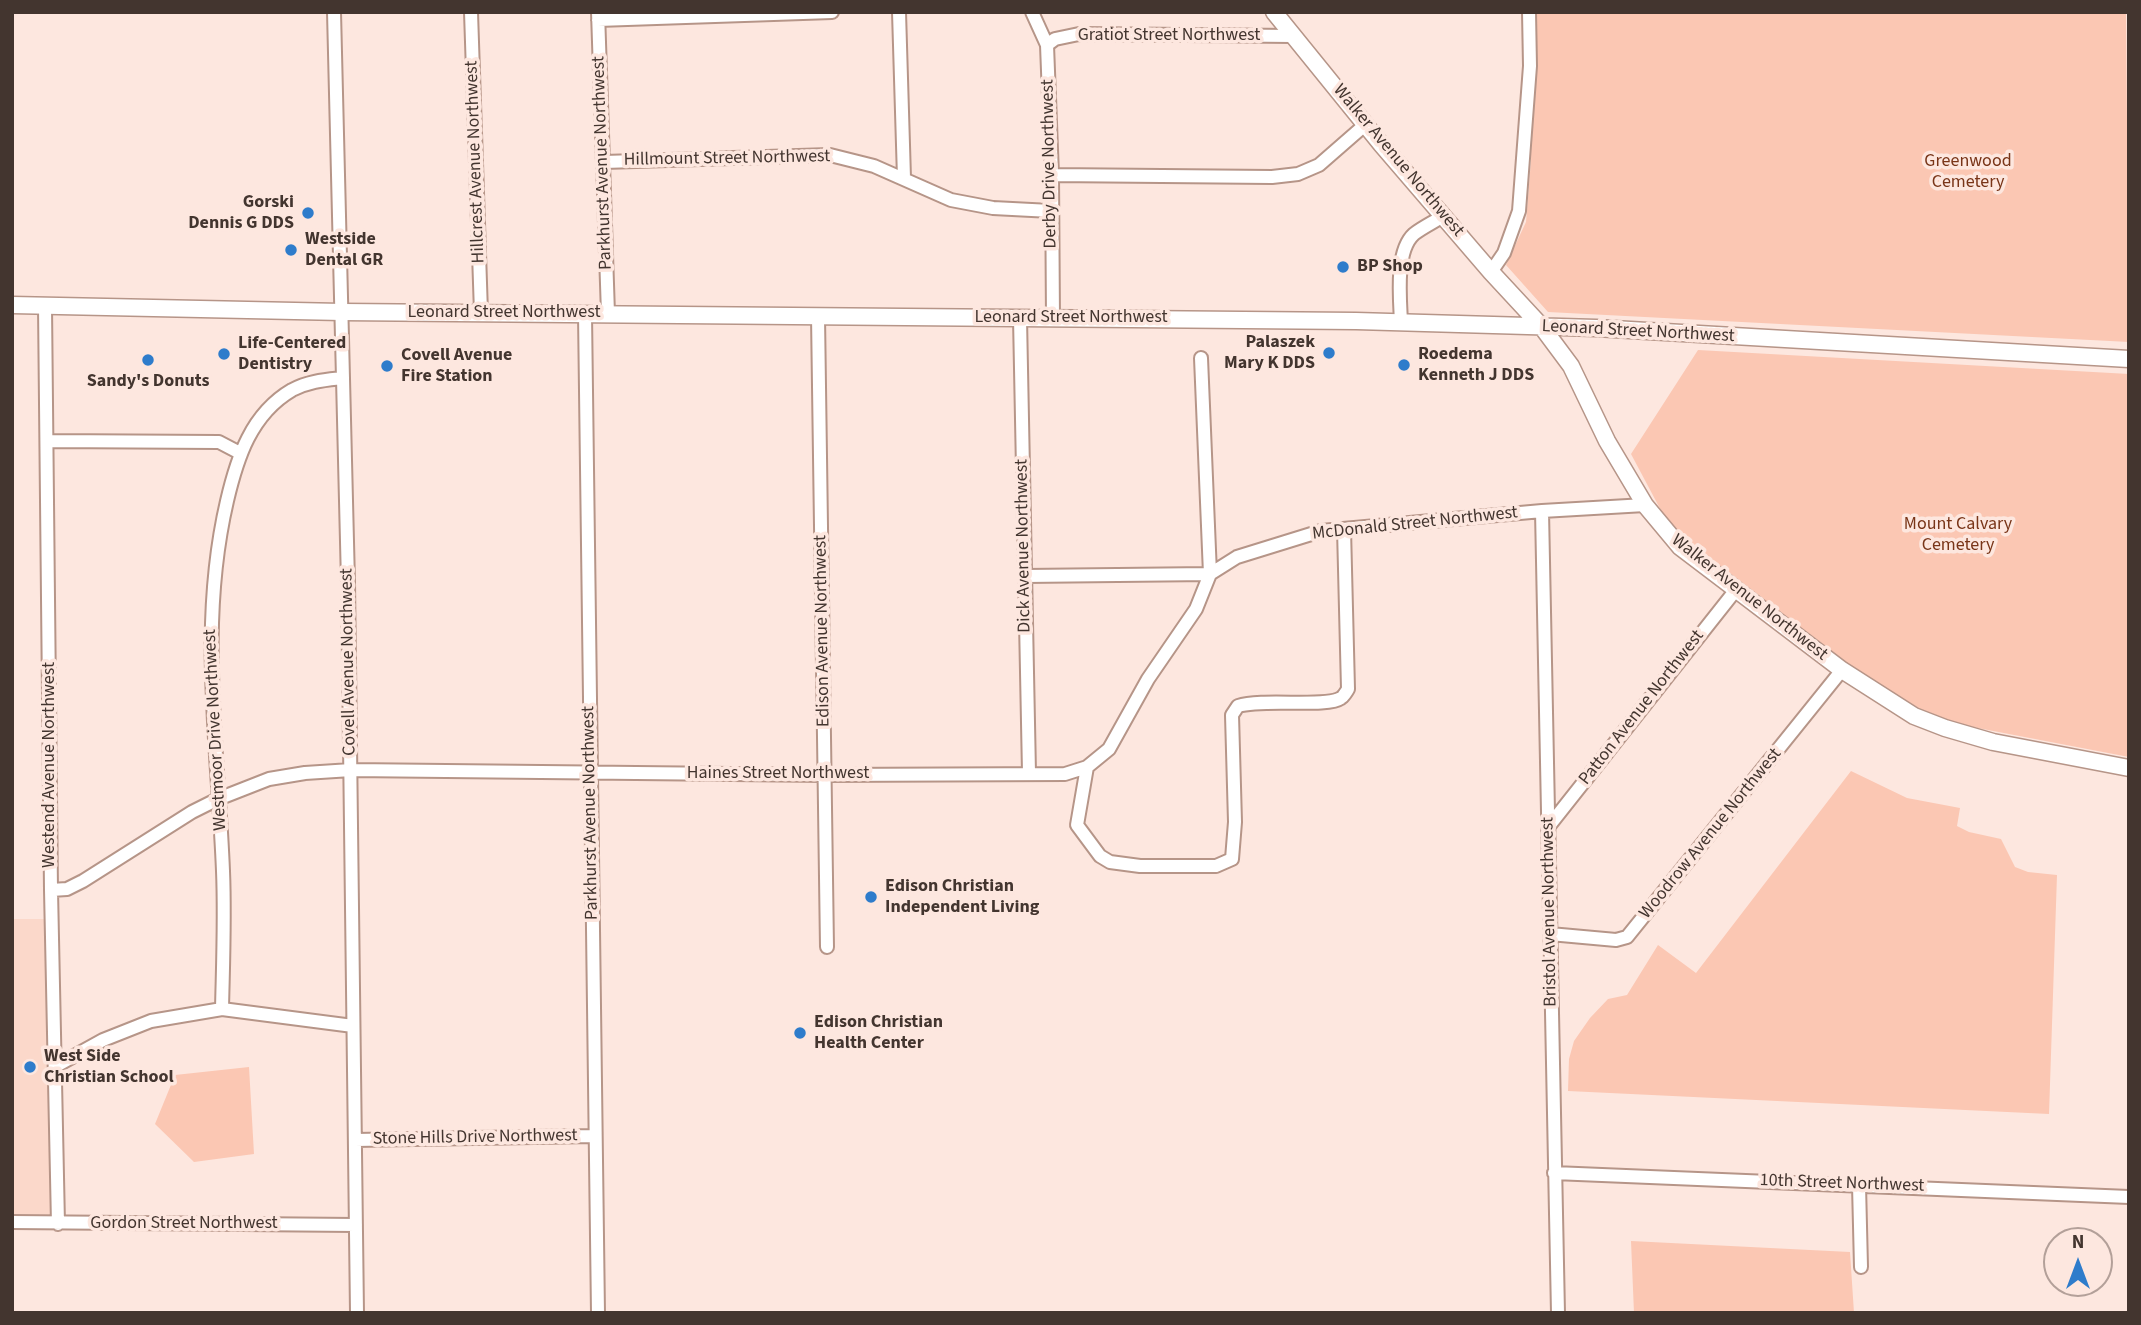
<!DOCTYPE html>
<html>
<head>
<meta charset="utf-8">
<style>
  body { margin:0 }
  #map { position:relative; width:2141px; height:1325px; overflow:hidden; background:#fde7df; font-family:"Source Sans 3",sans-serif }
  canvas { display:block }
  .frame { position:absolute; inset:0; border:14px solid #43352f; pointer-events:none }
  .north { position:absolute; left:2043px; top:1227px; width:70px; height:70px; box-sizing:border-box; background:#fde7df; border:2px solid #b3a099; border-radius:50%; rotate:0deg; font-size:19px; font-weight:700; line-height:28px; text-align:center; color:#43352f }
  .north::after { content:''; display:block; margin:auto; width:24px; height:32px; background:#2e7ccb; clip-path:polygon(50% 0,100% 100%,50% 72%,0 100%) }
</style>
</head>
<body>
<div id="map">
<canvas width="2141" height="1325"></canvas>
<div class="frame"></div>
<div class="north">N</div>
</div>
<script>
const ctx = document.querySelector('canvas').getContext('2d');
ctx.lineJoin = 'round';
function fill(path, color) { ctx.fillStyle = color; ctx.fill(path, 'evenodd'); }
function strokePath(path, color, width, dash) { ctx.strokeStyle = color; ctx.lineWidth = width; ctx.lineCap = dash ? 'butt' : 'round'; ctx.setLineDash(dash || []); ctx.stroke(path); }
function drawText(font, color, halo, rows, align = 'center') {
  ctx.font = font + ' "Source Sans 3",sans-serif'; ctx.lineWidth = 7; ctx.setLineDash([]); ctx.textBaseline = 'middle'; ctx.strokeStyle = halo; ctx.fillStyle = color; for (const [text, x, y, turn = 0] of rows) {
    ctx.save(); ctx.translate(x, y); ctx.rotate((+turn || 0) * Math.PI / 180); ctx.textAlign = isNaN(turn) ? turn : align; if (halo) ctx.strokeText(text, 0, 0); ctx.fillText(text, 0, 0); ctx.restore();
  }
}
const built = new Path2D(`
  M12 919H46L51 1218 12 1215Z`);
const green = new Path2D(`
  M1529 12H2126L2129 342 1548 312 1506 265 1526 222 1531 160Z
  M1698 350 2129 374V757L1962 725 1927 713 1863 675 1697 552 1665 518 1631 454Z
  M1851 771 1907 798 1960 808 1957 826 1969 832 2001 839 2015 867 2028 872 2057 875 2049 1114 1568 1091 1569 1059 1574 1041 1590 1018 1608 999 1627 995 1658 945 1696 973Z
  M249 1067 254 1154 194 1162 155 1124 175 1075Z
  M1631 1241 1850 1252 1854 1313H1634Z`);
const minor = new Path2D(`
  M334 12 348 582 357 1313
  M471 12 481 313
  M598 12 608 314
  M899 12 904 178
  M1032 12 1047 45 1052 175 1053 319
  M598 20 832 12
  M1047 45 1055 39 1079 34 1293 36
  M604 162 830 155 874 166 951 200 993 208 1051 211
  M1052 175 1272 177 1298 174 1319 165 1366 124
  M1491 272 1504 253 1519 211 1530 66 1529 12
  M45 306 51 890 58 1224
  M585 314 598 1313
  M818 316 827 947
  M1020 318 1029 773
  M1401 322C1400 298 1395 251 1414 234 1423 227 1434 222 1443 216
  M47 441 219 442 240 453
  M1542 511 1558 1313
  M1025 576 1210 574 1237 557 1321 531 1542 511 1645 505
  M1087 767 1077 825 1100 856 1110 862 1140 866H1216L1232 859 1235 822 1232 715 1238 706C1263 698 1327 708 1341 698 1343 697 1347 691 1348 689L1344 529
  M1549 826 1735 591
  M51 890 67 889 83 881 192 812 218 799 269 779 305 773 351 770 826 775 1065 774 1087 767 1109 749 1148 679 1196 609 1210 574 1201 358
  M1550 934 1616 940 1627 937 1842 670
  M222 1009C223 963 225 917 223 871 218 746 198 625 227 501 237 458 251 414 292 390 309 381 325 380 343 378
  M56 1066 103 1040 151 1021 222 1009 353 1026
  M355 1140 594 1136
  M1554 1173 2129 1197
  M1859 1185 1861 1267
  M12 1222 356 1225`);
const major = new Path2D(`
  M1274 12 1381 144 1491 272 1542 327 1571 366 1607 441 1645 505 1680 547 1842 670 1914 716 1945 728 1993 742 2129 768
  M12 305 342 312 1356 321 1596 328 2129 359`);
const markers = [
  [308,213,7,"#2e7ccb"],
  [291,250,7,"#2e7ccb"],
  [1343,267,7,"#2e7ccb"],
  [1329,353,7,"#2e7ccb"],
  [224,354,7,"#2e7ccb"],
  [148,360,7,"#2e7ccb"],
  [1404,365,7,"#2e7ccb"],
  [387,366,7,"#2e7ccb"],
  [871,897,7,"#2e7ccb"],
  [800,1033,7,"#2e7ccb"],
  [30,1067,7,"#2e7ccb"]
];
const streetNames = [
  ["Gratiot Street Northwest",1169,36],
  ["Hillmount Street Northwest",727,159,-1],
  ["Walker Avenue Northwest",1398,161,50],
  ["Hillcrest Avenue Northwest",476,162,-92],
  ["Parkhurst Avenue Northwest",603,163,-92],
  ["Derby Drive Northwest",1050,164,-91],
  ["Leonard Street Northwest",504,313],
  ["Leonard Street Northwest",1071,318],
  ["Leonard Street Northwest",1638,332,3],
  ["McDonald Street Northwest",1415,524,-6],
  ["Dick Avenue Northwest",1024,546,-91],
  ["Walker Avenue Northwest",1749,598,38],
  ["Edison Avenue Northwest",823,631,-91],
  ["Covell Avenue Northwest",349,662,-91],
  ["Patton Avenue Northwest",1642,708,-52],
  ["Westmoor Drive Northwest",216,730,-93],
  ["Westend Avenue Northwest",50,765,-90],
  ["Haines Street Northwest",778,774],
  ["Parkhurst Avenue Northwest",591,813,-91],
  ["Woodrow Avenue Northwest",1711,834,-51],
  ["Bristol Avenue Northwest",1550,912,-91],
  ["Stone Hills Drive Northwest",475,1138,-1],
  ["10th Street Northwest",1842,1184,2],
  ["Gordon Street Northwest",184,1224]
];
const parkNames = [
  ["Greenwood",1968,162],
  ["Cemetery",1968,183],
  ["Mount Calvary",1958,525],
  ["Cemetery",1958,546]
];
const poiNames = [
  ["Gorski",294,203,"right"],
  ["Dennis G DDS",294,224,"right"],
  ["Westside",305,240],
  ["Dental GR",305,261],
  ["BP Shop",1357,267],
  ["Palaszek",1315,343,"right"],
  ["Mary K DDS",1315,364,"right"],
  ["Life-Centered",238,344],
  ["Dentistry",238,365],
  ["Roedema",1418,355],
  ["Kenneth J DDS",1418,376],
  ["Covell Avenue",401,356],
  ["Fire Station",401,377],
  ["Sandy's Donuts",148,382,"center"],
  ["Edison Christian",885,887],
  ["Independent Living",885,908],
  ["Edison Christian",814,1023],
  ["Health Center",814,1044],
  ["West Side",44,1057],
  ["Christian School",44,1078]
];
fill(built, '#fbd8ca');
fill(green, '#fbc7b3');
strokePath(minor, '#b69588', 16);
strokePath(major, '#b69588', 19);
strokePath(minor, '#fff', 12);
strokePath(major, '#fff', 16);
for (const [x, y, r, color] of markers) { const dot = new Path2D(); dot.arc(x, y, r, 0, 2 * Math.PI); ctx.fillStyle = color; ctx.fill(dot); strokePath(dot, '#fde7df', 2.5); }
drawText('18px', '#43352f', '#fde7df', streetNames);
drawText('18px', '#793518', '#fde7df', parkNames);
drawText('bold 18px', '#43352f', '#fde7df', poiNames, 'left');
</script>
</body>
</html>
